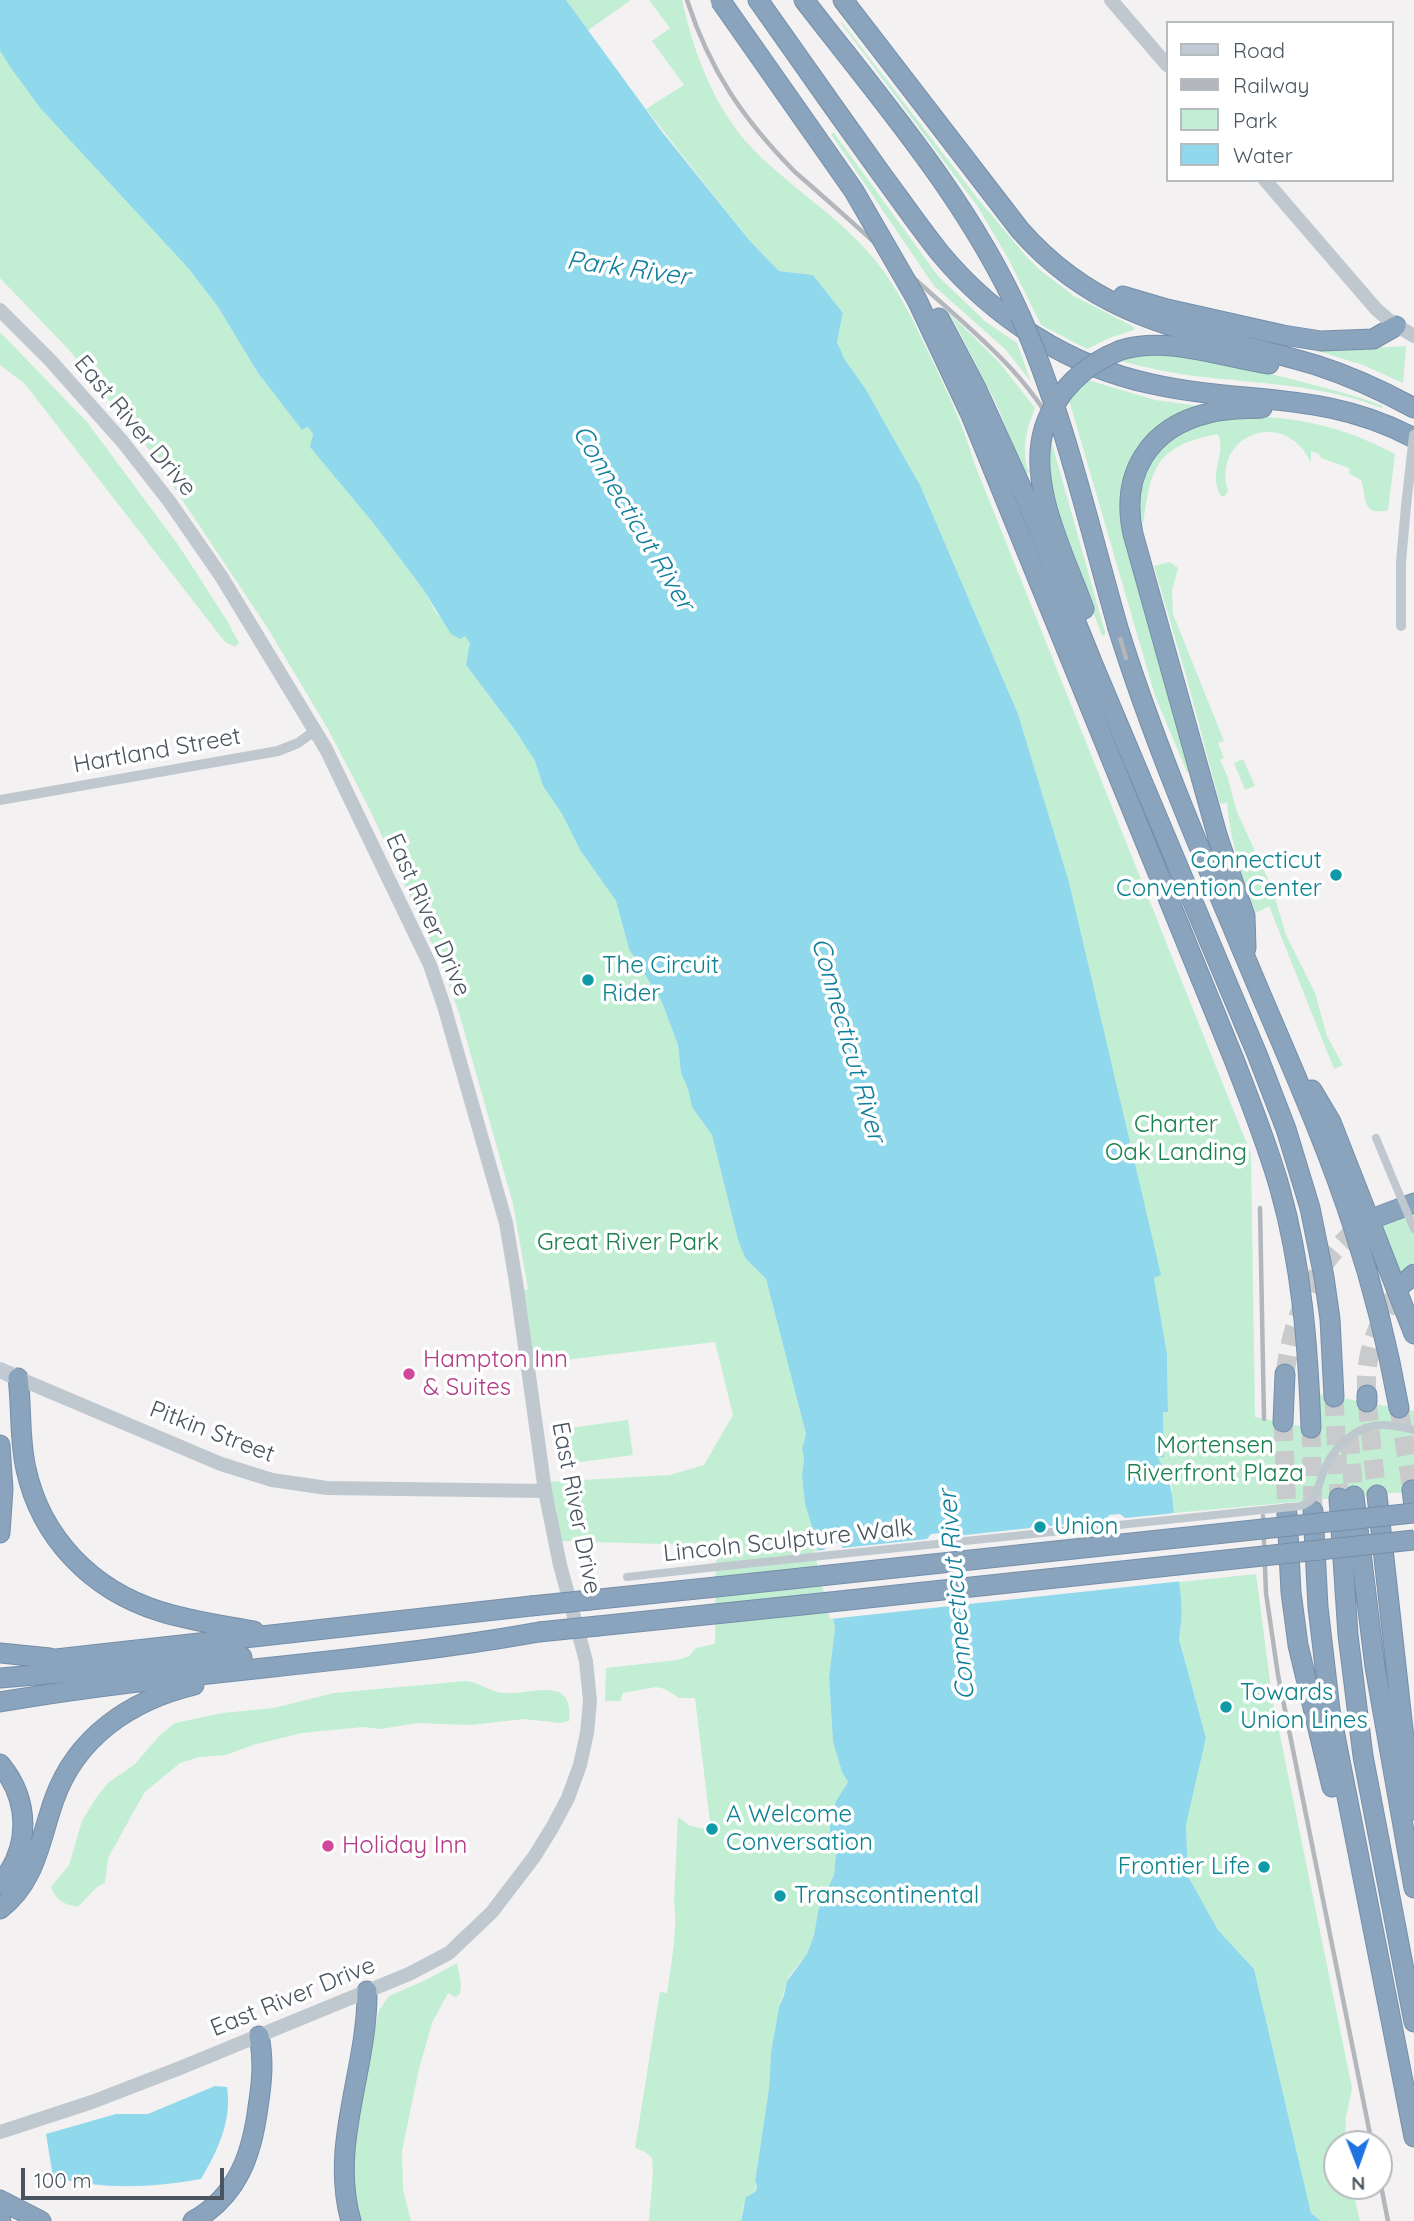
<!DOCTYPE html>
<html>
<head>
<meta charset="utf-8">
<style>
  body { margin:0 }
  #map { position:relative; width:1414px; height:2221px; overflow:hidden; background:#f3f1f1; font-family:Quicksand,sans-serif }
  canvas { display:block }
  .legend { position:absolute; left:1166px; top:21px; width:228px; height:161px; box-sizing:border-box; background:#fff; border:2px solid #b6bbbf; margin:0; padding:9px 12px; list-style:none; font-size:21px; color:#49545e }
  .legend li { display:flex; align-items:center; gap:14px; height:35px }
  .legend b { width:35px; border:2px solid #b6bbbf }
  .north { position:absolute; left:1323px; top:2130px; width:70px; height:70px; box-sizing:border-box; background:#fff; border:2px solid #b6bbbf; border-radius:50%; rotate:179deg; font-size:19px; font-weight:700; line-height:28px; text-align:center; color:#49545e }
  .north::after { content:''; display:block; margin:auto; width:24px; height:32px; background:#1d73e1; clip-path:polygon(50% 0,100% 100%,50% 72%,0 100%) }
  .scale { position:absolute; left:21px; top:2168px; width:203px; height:32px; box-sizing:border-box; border:4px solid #49545e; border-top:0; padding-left:9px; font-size:21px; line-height:24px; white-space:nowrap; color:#49545e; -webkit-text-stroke:5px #fff; paint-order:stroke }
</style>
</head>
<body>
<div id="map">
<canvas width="1414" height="2221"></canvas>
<ul class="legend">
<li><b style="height:9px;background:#c0c9d4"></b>Road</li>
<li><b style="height:9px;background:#b3b6bb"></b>Railway</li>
<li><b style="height:19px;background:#c2efd3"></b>Park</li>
<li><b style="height:19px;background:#90d8eb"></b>Water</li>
</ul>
<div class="north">N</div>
<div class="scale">100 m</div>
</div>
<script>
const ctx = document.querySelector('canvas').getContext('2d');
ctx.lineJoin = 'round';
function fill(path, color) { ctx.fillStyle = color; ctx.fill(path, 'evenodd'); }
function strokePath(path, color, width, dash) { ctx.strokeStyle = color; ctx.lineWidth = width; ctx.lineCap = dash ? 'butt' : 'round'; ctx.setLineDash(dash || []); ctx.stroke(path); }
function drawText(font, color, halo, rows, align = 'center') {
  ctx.font = font + ' Quicksand,sans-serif'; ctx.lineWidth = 7; ctx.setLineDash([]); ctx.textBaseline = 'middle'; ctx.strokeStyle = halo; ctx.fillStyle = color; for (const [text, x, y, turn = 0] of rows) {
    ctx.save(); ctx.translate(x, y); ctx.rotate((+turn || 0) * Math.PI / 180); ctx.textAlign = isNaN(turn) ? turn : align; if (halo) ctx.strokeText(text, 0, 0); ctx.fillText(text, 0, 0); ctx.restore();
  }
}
const green = new Path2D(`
  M566 0H631L587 31Z
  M649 0H682C692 44 706 85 731 122 763 171 830 207 869 253 896 283 914 322 931 358 948 393 964 427 975 465L1251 1154 1255 1417 1319 1430V1394L1414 1411V1491L1174 1513 1171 1481 1157 1458 1164 1457 1163 1411H1168L1167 1354 1154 1277 1160 1275 1069 882 1018 714 920 485 865 388 845 360 837 342 843 313 813 275 779 271 750 241 646 109 684 85 652 41 670 28Z
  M842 22 978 199 1026 256 1040 270 1074 296 1134 327V330L1109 338 1087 349 1041 325 1009 260 978 207 841 23Z
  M0 51 41 109 189 269 218 307 258 373 303 430 308 427 313 434 311 447 374 524 423 589 437 614 465 635 471 643 466 665 515 730 535 761 543 786 562 814 580 850 616 901 629 949 661 1000 678 1045 681 1073 688 1089 692 1107 712 1135 738 1240 745 1258 766 1279 806 1434 802 1449 804 1458 802 1477 805 1504 815 1537 835 1628 829 1677 833 1742 842 1772 848 1782 836 1801 830 1818V1832L836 1854 834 1875 818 1911 814 1935 807 1954 789 1976 779 2007 771 2052 769 2088 755 2182 756 2188 743 2207 741 2221H649L653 2172 652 2158 645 2152 635 2148 660 1992 667 1993C671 1964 678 1931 674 1902L678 1817 690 1826 711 1830 695 1698H679L665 1689 656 1687 623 1693 620 1701H605L606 1668 678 1660 689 1656 696 1648 715 1644 716 1543 661 1544 560 1541 556 1507 547 1482 670 1475 704 1465 733 1415 715 1342 531 1364 522 1290 528 1289 513 1204 459 1013 443 968 370 810 329 731 267 627 171 483 170 476 69 350 0 278Z
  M834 133 938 276 986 322 1017 343 1031 382 1005 349 934 286 831 134Z
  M950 314 999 362 1035 408C1026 430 1021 450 1029 473L1025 474 996 403Z
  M0 332 87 422 179 546 226 619 239 643 235 647 225 642 25 384 0 365Z
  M1406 346 1403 383 1363 365 1308 348 1350 349Z
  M1143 354C1191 354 1237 367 1283 377 1317 386 1350 393 1383 406L1382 408C1319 384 1260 384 1195 376 1170 373 1145 367 1120 361L1124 360 1123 357Z
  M1088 380 1155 400 1193 405V408C1142 423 1116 469 1122 520L1190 771 1187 772 1155 696 1069 400Z
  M1267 417C1314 420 1353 432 1395 454L1388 510C1361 517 1367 497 1361 480L1350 474 1349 468 1321 458 1319 454 1311 451V463C1287 407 1211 433 1228 491L1225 496H1221C1207 472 1227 456 1218 434 1156 446 1151 466 1143 525 1130 480 1158 437 1202 424 1222 418 1245 418 1267 417Z
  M1051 440 1105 632V635L1102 636 1056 510 1047 464Z
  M1170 562 1178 568 1172 591 1173 614 1224 741 1218 743 1224 758 1220 760 1227 775 1237 812 1272 888 1286 935 1315 993 1327 1036 1343 1065 1334 1069 1269 906 1256 913C1242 877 1230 841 1227 803L1220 804 1187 679 1154 566Z
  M1243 759 1255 786 1245 790 1234 763Z
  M1414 1209V1261L1401 1275 1379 1221Z
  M628 1420 633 1455 566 1464 562 1429Z
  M1256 1574 1272 1696 1352 2088 1346 2117 1345 2144H1337V2186H1352L1360 2221H1321L1311 2213 1254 1969 1218 1930 1188 1876 1186 1825 1206 1738 1179 1639 1181 1629 1180 1582Z
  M466 1681C480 1682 489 1692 503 1693 533 1695 574 1674 569 1721L561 1723 524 1719 470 1725 417 1723 381 1729 363 1727 302 1733 253 1745 226 1755 199 1757 180 1763 144 1793 108 1858 105 1883 97 1887 78 1907C65 1905 55 1900 51 1887L69 1865 82 1821 96 1798 108 1783 135 1764 160 1735 175 1723 223 1713 274 1708 334 1693Z
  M457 1963 461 1984 460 1994 455 1997 448 1993 432 2023 419 2069 402 2151 403 2189 411 2221H358L351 2181 354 2127 379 2010 389 1996 428 1979Z`);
const water = new Path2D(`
  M0 0H566L663 133 750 241 779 271 813 275 843 313 837 342 845 360 865 388 920 485 1018 714 1069 882 1161 1275 1154 1278 1167 1354 1168 1412H1163L1164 1457 1158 1458C1170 1481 1172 1487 1174 1513L1168 1514C1174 1551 1187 1602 1179 1639L1206 1738 1186 1825 1188 1876 1218 1930 1254 1969 1311 2213 1321 2221H741L746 2197C753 2194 760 2190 755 2182L769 2088 771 2052 779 2007 784 1995 787 1981 807 1954 814 1935 818 1911 834 1875 836 1854 830 1832V1818L836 1801 848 1782 842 1772 833 1742 829 1677 835 1628 815 1537 805 1504 802 1477 804 1458 802 1449 806 1434 766 1279 745 1258 738 1240 712 1135 692 1107 688 1089 681 1073 678 1045 661 1000 629 949 616 901 580 850 562 814 543 786 535 761 515 730 466 665 470 643 465 636 460 639 451 634 423 589 374 524 310 447 313 434 308 427 302 430 258 373 218 307 189 269 41 109 11 68 0 51Z
  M215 2086 227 2087C232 2121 218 2150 201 2179 152 2188 103 2190 53 2177L46 2134 116 2114H148Z`);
const pier = new Path2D(`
  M1177 1513 1172 1517 1183 1581 830 1619 814 1551 824 1550 827 1545 839 1543 843 1548 927 1539 931 1534 942 1533 947 1537 1030 1528 1034 1523 1045 1522 1050 1526 1106 1520 1109 1515 1120 1514 1125 1518Z`);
const motorwayTunnel = new Path2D(`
  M1285 1374C1293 1313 1316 1258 1366 1222
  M1367 1395C1363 1354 1379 1316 1404 1283
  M1334 1397 1339 1498
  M1367 1402 1377 1495
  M1399 1408 1412 1490
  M1283 1422 1287 1514
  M1311 1428 1313 1511
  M1349 1435 1354 1496`);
const pedestrian = new Path2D(`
  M1376 1138 1388 1167
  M627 1577 716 1567`);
const minor = new Path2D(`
  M1401 626V562L1406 506
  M0 800 278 751 298 743 316 730`);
const tertiary = new Path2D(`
  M1111 0 1167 65
  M1265 180 1376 309 1391 322 1414 336
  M0 310 50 360 122 441 169 501 221 576 326 749 430 965 444 1006 506 1223 516 1282 545 1491 560 1565 586 1661 590 1701 587 1733 580 1765 568 1798 552 1828 534 1857 492 1912 449 1953 409 1974 180 2068 92 2102 0 2132
  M18 1378 221 1464 272 1480 327 1488 545 1491`);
const secondary = new Path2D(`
  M0 1370 18 1378`);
const motorway = new Path2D(`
  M758 0C798 57 839 115 880 172 900 199 919 227 940 253 994 318 1070 367 1152 384 1246 405 1324 390 1414 438
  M804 0C882 101 967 198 1020 315
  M843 0 1020 230C1104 326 1201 331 1316 365 1350 376 1383 391 1414 408
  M1123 296 1167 309 1283 335 1321 341 1373 339 1396 326
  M917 300 971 415 1235 1062C1251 1104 1268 1146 1280 1189 1302 1267 1308 1347 1311 1428
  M939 318 977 390 1023 491 1094 667 1257 1054 1286 1129 1310 1208 1324 1277 1330 1319 1334 1397
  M1121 350C1169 336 1221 357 1269 364
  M1044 429C1027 485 1065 556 1084 609
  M1118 628C1153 740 1200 850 1246 959 1283 1048 1324 1136 1354 1229 1373 1287 1388 1347 1399 1408
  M1246 948 1245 916 1218 838 1133 534C1120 474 1149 427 1209 413 1226 408 1244 409 1262 408
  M1312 1090 1331 1122 1414 1334
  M1377 1217 1414 1203
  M1404 1283 1414 1274
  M18 1378C22 1408 19 1439 26 1469 41 1538 92 1590 159 1611 189 1621 222 1625 254 1631
  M1367 1395V1402
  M1283 1422 1285 1374
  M0 1445 3 1489 0 1533
  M1412 1490 1414 1506
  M1377 1495 1412 1810
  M1354 1496 1375 1667 1414 1888
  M1339 1498 1348 1635 1363 1756 1414 2022
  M1313 1511 1318 1607 1330 1710 1414 2137
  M1287 1514 1291 1592 1298 1645 1332 1787
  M590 1600 716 1587
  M598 1626 802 1605
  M0 1653 50 1658
  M38 1661 531 1606
  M0 1678 242 1657
  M0 1702C179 1671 361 1664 539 1632
  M0 1764C30 1800 31 1848 0 1884
  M0 1909C36 1882 40 1839 54 1800 76 1737 131 1700 194 1685
  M0 2200 41 2221
  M0 2220 1 2221
  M193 2221C238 2196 252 2154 258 2107 262 2082 264 2060 259 2036
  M351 2221C329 2144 368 2069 367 1991`);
const rail = new Path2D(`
  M687 0C710 71 743 119 795 172 839 210 883 250 926 289 979 337 1036 381 1064 448L1126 658
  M1260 1208 1264 1419
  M1263 1516 1266 1593 1278 1675 1372 2144
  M1379 2176 1388 2221`);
const pedestrianBridge = new Path2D(`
  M1388 1167 1414 1229
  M716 1567 1301 1506C1317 1500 1317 1490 1322 1476 1330 1451 1353 1426 1381 1425 1392 1424 1403 1428 1414 1430`);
const minorBridge = new Path2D(`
  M1406 506 1414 435`);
const motorwayBridge = new Path2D(`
  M720 0 854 191 917 300
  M1020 315C1064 415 1088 523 1118 628
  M1044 429C1056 391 1085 364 1121 350
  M716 1587 1414 1513
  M802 1605 1414 1540
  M531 1606 590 1600
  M539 1632 598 1626`);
const markers = [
  [1336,875,7,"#0f9aa8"],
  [588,980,7,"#0f9aa8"],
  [409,1374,7,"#d1479c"],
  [1040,1527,7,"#0f9aa8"],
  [1226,1707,7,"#0f9aa8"],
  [712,1829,7,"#0f9aa8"],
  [328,1846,7,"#d1479c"],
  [1264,1867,7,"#0f9aa8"],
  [780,1896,7,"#0f9aa8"]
];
const streetNames = [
  ["East River Drive",135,426,50],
  ["Hartland Street",157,751,-10],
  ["East River Drive",428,915,66],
  ["Pitkin Street",212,1432,21],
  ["East River Drive",576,1508,79],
  ["Lincoln Sculpture Walk",788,1541,-6],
  ["East River Drive",293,1997,-22]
];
const cultureNames = [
  ["Connecticut",1322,861,"right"],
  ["Convention Center",1322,889,"right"],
  ["The Circuit",602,966],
  ["Rider",602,994],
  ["Union",1054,1527],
  ["Towards",1240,1693],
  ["Union Lines",1240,1721],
  ["A Welcome",726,1815],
  ["Conversation",726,1843],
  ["Frontier Life",1250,1867,"right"],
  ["Transcontinental",794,1896]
];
const parkNames = [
  ["Charter",1176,1125],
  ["Oak Landing",1176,1153],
  ["Great River Park",628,1243],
  ["Mortensen",1215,1446],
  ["Riverfront Plaza",1215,1474]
];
const hotelNames = [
  ["Hampton Inn",423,1360],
  ["& Suites",423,1388],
  ["Holiday Inn",342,1846]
];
const waterNames = [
  ["Park River",628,269,8],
  ["Connecticut River",633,518,59],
  ["Connecticut River",848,1040,74],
  ["Connecticut River",957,1595,-95]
];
fill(green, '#c2efd3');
fill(water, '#90d8eb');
fill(pier, '#f3f1f1');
strokePath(motorwayTunnel, '#c8cacc', 19, [19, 10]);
strokePath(motorway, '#758faa', 21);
strokePath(pedestrian, '#bfc8cf', 8);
strokePath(minor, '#bfc8cf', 10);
strokePath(tertiary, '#bfc8cf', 14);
strokePath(secondary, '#c0c9d4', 16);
strokePath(motorway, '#8aa4be', 19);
strokePath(rail, '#b3b6bb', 4.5);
strokePath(motorwayBridge, '#758faa', 21, []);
strokePath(pedestrianBridge, '#bfc8cf', 8);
strokePath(minorBridge, '#bfc8cf', 10);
strokePath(motorwayBridge, '#8aa4be', 19);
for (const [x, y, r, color] of markers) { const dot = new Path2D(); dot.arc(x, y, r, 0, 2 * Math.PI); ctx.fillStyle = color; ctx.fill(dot); strokePath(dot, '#fff', 2.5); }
drawText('24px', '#49545e', '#fff', streetNames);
drawText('24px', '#0d838f', '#fff', cultureNames, 'left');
drawText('24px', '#1a804d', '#fff', parkNames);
drawText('24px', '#b23c85', '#fff', hotelNames, 'left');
drawText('italic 26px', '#107f9c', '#fff', waterNames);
</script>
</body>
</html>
